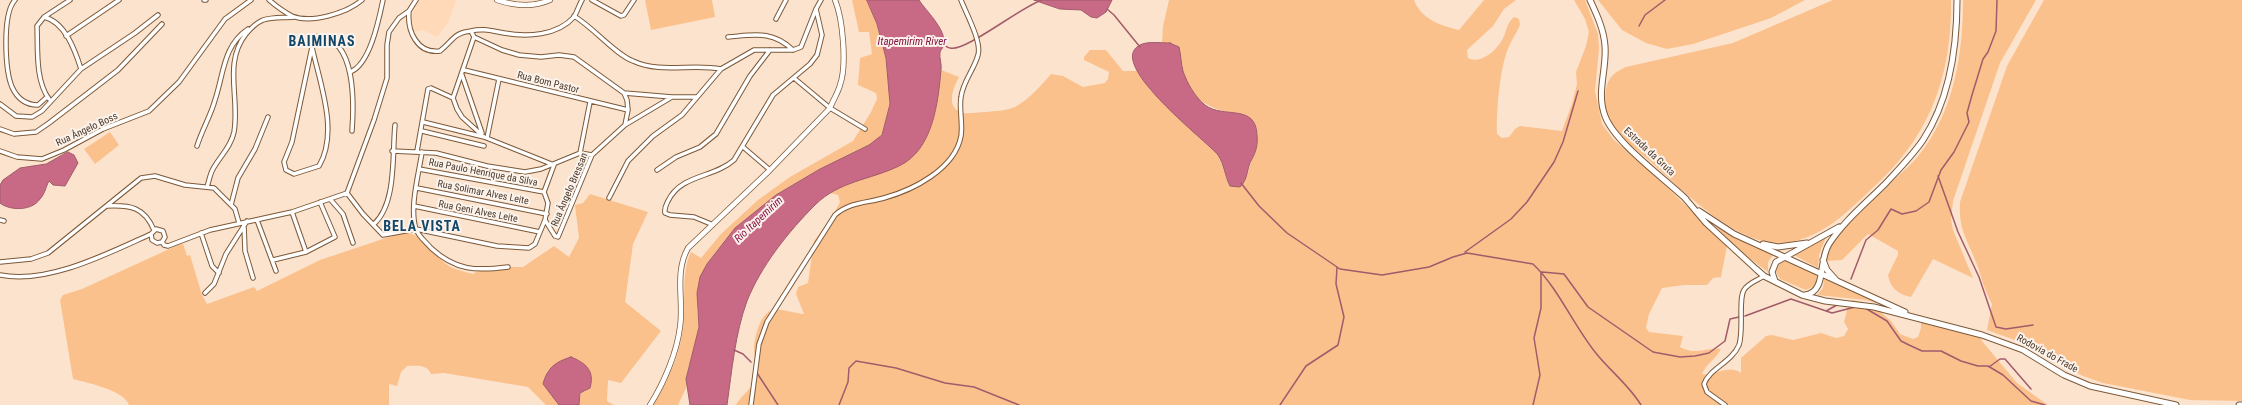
<!DOCTYPE html>
<html>
<head>
<meta charset="utf-8">
<style>
  body { margin:0 }
  canvas { display:block; background:#fce3cd }
</style>
</head>
<body>
<canvas width="2242" height="405"></canvas>
<script>
const ctx = document.querySelector('canvas').getContext('2d');
ctx.lineJoin = 'round';
function fill(path, color) { ctx.fillStyle = color; ctx.fill(path, 'evenodd'); }
function strokePath(path, color, width, dash) { ctx.strokeStyle = color; ctx.lineWidth = width; ctx.lineCap = dash ? 'butt' : 'round'; ctx.setLineDash(dash || []); ctx.stroke(path); }
function drawText(font, color, halo, rows, align = 'center') {
  ctx.font = font + ' "Roboto Condensed",sans-serif'; ctx.lineWidth = 4; ctx.setLineDash([]); ctx.textBaseline = 'middle'; ctx.strokeStyle = halo; ctx.fillStyle = color; for (const [text, x, y, turn = 0] of rows) {
    ctx.save(); ctx.translate(x, y); ctx.rotate((+turn || 0) * Math.PI / 180); ctx.textAlign = isNaN(turn) ? turn : align; if (halo) ctx.strokeText(text, 0, 0); ctx.fillText(text, 0, 0); ctx.restore();
  }
}
const built = new Path2D(`
  M419 0H456L449 21 437 37 423 30 413 32 410 18Z`);
const green = new Path2D(`
  M645 0H712L715 17 651 30Z
  M852 0H867L877 24 886 58 890 104 882 135 869 145 820 169 776 195 735 228 725 240 707 264 697 304 699 327 696 346 688 368 687 386 678 405H652C670 380 683 347 684 316 685 294 682 271 691 252L701 258 721 234 758 200 790 177 853 141 871 112 877 99 876 93 858 85 860 58 872 54 869 32H859Z
  M1169 0H1414C1421 19 1441 26 1459 30L1484 0H1516L1504 9 1493 26 1467 50 1468 58C1481 65 1499 49 1504 36 1507 29 1507 23 1514 17L1519 19 1520 25C1517 32 1513 38 1510 44 1500 64 1496 111 1497 134L1502 138 1509 137 1515 129 1520 126 1562 131 1572 104 1577 84 1576 72 1586 46 1589 32 1585 19 1574 0H1585L1598 34 1599 48 1595 91 1602 124 1613 139 1668 188 1727 246 1721 277 1713 278 1707 285H1684L1662 288 1649 314 1646 328 1649 332 1683 336 1680 347C1697 356 1705 347 1721 349 1716 359 1706 364 1702 374 1715 376 1729 364 1741 373V358L1766 336 1772 335 1793 340 1821 333 1836 338 1844 336 1848 329 1844 322 1848 306 1852 300 1863 302 1876 308 1891 321 1900 334 1913 339 1918 337 1921 328V319L1980 334 1982 341 2017 383 2048 405H736C741 395 756 386 757 375 758 367 754 358 754 350 754 339 759 317 770 311 778 307 794 313 804 314L796 294 798 287 808 283 814 241 831 219 840 202 838 195 830 193C837 189 844 185 851 182 893 165 919 169 933 118 937 102 937 86 941 70L959 77C953 88 945 108 963 113 970 114 978 112 985 112 995 111 1006 111 1015 107 1029 99 1041 86 1051 74L1063 76 1083 87 1105 83 1108 79 1109 72 1084 60V57L1090 50H1106L1123 71H1137L1150 90 1218 155 1229 184 1240 187C1249 178 1249 164 1255 153L1240 114C1211 110 1192 102 1183 71 1180 60 1181 54 1175 44L1162 43 1163 26Z
  M1598 0H1805L1771 18 1693 44 1667 49 1646 43 1622 30Z
  M1833 0H1951C1952 70 1933 130 1881 180 1851 208 1822 242 1778 243 1735 243 1682 190 1652 163 1638 151 1621 139 1611 123 1604 111 1602 85 1613 75 1617 71 1622 69 1626 67L1733 43Z
  M1963 0H2036L2000 63 1953 201 1951 219 1953 230 1973 278 1933 259 1911 297C1899 295 1890 288 1888 275L1898 255V251L1868 234 1842 260 1827 261V251L1835 238C1854 219 1874 200 1894 180 1902 172 1912 164 1919 155 1954 112 1963 54 1963 0Z
  M2044 0H2242V401L2190 400 2103 383 2083 376 2023 343 1987 330 1992 304C1985 291 1982 280 1978 267 1969 242 1958 231 1960 202L2007 66Z
  M110 132 119 145 95 164 84 149Z
  M590 194 648 212 633 244 625 302 661 331 621 383 608 380 607 401 614 405H579L581 392 587 391 552 367 547 371 543 384 559 405H546L528 387 444 373 431 374C427 364 417 366 407 366L401 372 397 386 389 384V405H129C124 390 88 383 73 379L60 300 63 295 82 289 178 245 183 244 187 256 190 255 202 295 207 304 254 287 257 291 320 260 401 233C422 230 433 255 449 266 456 270 466 272 473 274L484 267H523L554 246 569 257 579 238 575 205 583 203Z
  M1715 226 1773 255 1768 262V272L1741 252Z
  M1826 237 1819 255 1818 268 1792 254Z
  M1782 260 1812 273 1817 276 1816 285 1806 290 1780 279 1775 270Z
  M1824 279 1887 306 1866 300 1817 295 1823 288Z`);
const water = new Path2D(`
  M867 0H919C926 11 946 29 944 44 944 47 941 49 940 52 939 58 942 64 941 70 938 103 933 150 899 166 870 180 839 181 815 205 788 232 761 266 747 301 735 334 732 370 727 405H690L686 379 699 327 697 293 700 277 707 264 735 228 776 195 820 169 869 145 882 135 890 104 886 58 877 24Z
  M1034 0H1112L1106 12 1097 18 1091 17 1081 10 1060 9Z
  M1170 43 1179 47C1181 55 1181 64 1183 71 1187 83 1195 97 1205 105 1223 119 1256 103 1257 135 1258 144 1256 152 1252 159 1246 169 1249 178 1240 187L1230 186C1225 176 1224 164 1218 155 1208 142 1104 63 1140 45 1147 41 1161 43 1170 43Z
  M68 152 74 155 78 163 65 186 53 185 49 181C46 186 45 194 40 199 32 211 10 211 0 203V185L3 180 20 168 46 164Z
  M571 357C586 363 595 371 590 388L580 393 579 405H559L543 384C547 368 555 362 571 357Z`);
const stream = new Path2D(`
  M1107 9 1114 15 1140 47
  M1639 26 1645 15 1665 0
  M942 45C946 45 947 48 950 48 964 53 1022 6 1042 0
  M1938 176 1958 232 1979 277 1996 327 2006 329 2033 325
  M1241 183 1259 206 1287 233 1340 269 1382 275 1429 267 1453 257 1467 253 1533 264C1559 289 1572 323 1595 352 1609 370 1629 385 1641 405
  M1465 252 1511 219 1527 202 1554 162 1563 142 1578 91
  M1542 272 1564 274 1588 307 1653 352 1680 357 1695 356 1709 353 1725 341 1730 319 1739 317
  M1851 279 1866 240 1878 230 1891 209 1902 214 1916 211 1929 202 1941 170 1954 152 1969 122 1967 113 1972 95 1983 59 1988 52 1996 31 1997 0
  M1865 308 1887 321 1901 341 1909 345 1922 351H1941L1961 361 1978 366H1988L2003 375 2031 401 2045 405
  M1826 311 1837 305
  M1745 316 1791 299 1832 313 1855 307
  M734 350 743 354 751 362
  M1989 367 2000 359H2005L2031 389
  M757 373 778 405
  M839 405 848 382 849 368 856 361 896 368 945 383 974 387 1019 405
  M1280 405 1306 366 1338 345 1344 317 1336 284 1337 267
  M1533 405 1540 375 1534 338 1541 308V272`);
const minor = new Path2D(`
  M15 0C2 14 5 70 12 87 17 98 26 105 38 105L47 97
  M204 0H206
  M269 0C276 6 284 12 292 16 311 24 347 13 362 0
  M592 0 621 16 624 15 634 0
  M409 11C407 31 417 54 440 51 453 41 453 33 471 31L474 37 502 50 519 55 541 57 559 55 574 57 624 93 627 100 628 110 625 125 592 155 558 237 555 236 545 220
  M574 16C594 28 615 54 633 61 661 74 692 63 721 69
  M44 17C65 22 75 50 81 69
  M776 19 786 0
  M471 31C483 28 492 31 504 33 527 37 557 36 574 17 577 12 579 5 582 0
  M66 36 119 0
  M474 37 453 98 457 109 462 117 484 137 554 165
  M728 37C754 35 772 30 793 50
  M312 47C320 84 339 132 319 166L294 174 286 170 284 162 292 142 312 47 314 39 318 36C356 39 354 103 352 131
  M464 70 628 110
  M350 72C370 65 379 19 383 0
  M462 75 482 133
  M794 78 830 108 865 129
  M624 93 672 97
  M49 99C35 80 38 49 37 26L44 17 70 0
  M0 104 16 116 32 117 42 111 81 69 135 33 158 15
  M423 122 484 137
  M625 125 672 97H697
  M0 129 14 134 36 132 49 123 118 70 162 24
  M422 131 484 146
  M487 138 499 79
  M197 146C202 130 211 115 215 100 224 73 223 46 248 29
  M743 147 770 170
  M0 151 17 157 42 159 64 150 103 129 149 111 179 82 225 19 251 0
  M392 151 436 153 487 166 525 172 541 169 580 153
  M417 151 428 89 431 88 453 98
  M422 152C419 173 409 208 416 229 418 236 426 242 431 248 456 271 476 271 508 267
  M580 153 590 102
  M580 153 592 155
  M419 169 544 192
  M657 170 676 157 700 147 716 134 750 76 770 50
  M207 187C209 181 210 174 213 169 220 156 231 147 234 132 240 98 223 63 246 34 251 28 256 23 263 20 272 17 284 18 294 17
  M417 188 547 214
  M347 193 363 214 383 235 416 229 497 246 529 248 535 244 545 220 548 203 544 192 554 165
  M609 198 628 161 653 136 682 115 721 69 754 50H793L801 47 816 9 821 0
  M330 199 343 214 353 243
  M231 205 238 178 255 149 268 117
  M107 206C131 205 144 207 154 230
  M414 206 540 232
  M292 212 306 252
  M0 220 4 221
  M257 220 276 271
  M374 224C397 203 392 154 395 125
  M711 224 694 217 670 215 665 213C664 208 666 205 668 201 681 174 714 178 734 160L773 95 810 64 817 55 822 35 816 9
  M244 225 245 251 253 278
  M201 233 212 266 219 273
  M162 242 164 245 168 246 210 230 292 212 347 193 374 120 387 78V45L389 32 399 18 409 11 416 0
  M273 260 306 252 335 237 320 202
  M0 262 31 259 48 253 141 178 155 176 185 185 214 188 235 209 239 223
  M0 275C47 285 109 253 151 234L156 229 163 231 165 237 162 242 157 243 152 240 151 234
  M205 293 214 284 226 254 247 221
  M751 405 759 344 767 322 835 215C849 202 867 203 884 198 913 190 955 169 961 136 963 123 959 110 961 97 963 81 974 70 978 55 982 42 966 13 961 0
  M1725 405 1707 392 1704 384C1709 369 1732 362 1739 345 1744 331 1738 299 1744 290 1748 283 1758 280 1764 276`);
const tertiary = new Path2D(`
  M497 0C515 6 532 8 550 0
  M650 405C664 383 677 352 680 327 684 300 674 273 688 248L770 170 830 108C833 100 838 93 840 85 847 66 843 19 835 0`);
const secondary = new Path2D(`
  M1590 0C1597 15 1604 30 1605 46 1607 70 1596 92 1605 116 1615 143 1664 178 1686 199
  M1684 197 1706 223 1756 269 1764 276 1802 295 1825 301 1874 307 1982 335 2023 350 2064 375 2090 386 2176 405
  M1699 211 1734 234 1905 312
  M1763 244 1778 247 1807 243
  M1823 260 1827 270 1836 280
  M1775 281 1772 272 1776 262 1839 227
  M1805 295C1827 292 1818 261 1829 244 1843 222 1866 203 1885 184 1898 170 1912 156 1923 140 1950 99 1957 48 1957 0
  M2239 405H2242`);
const streetNames = [
  ["Rua Bom Pastor",548,83,14],
  ["Rua Ângelo Boss",87,130,-25],
  ["Estrada da Gruta",1649,152,43],
  ["Rua Paulo Henrique da Silva",483,173,11],
  ["Rua Ângelo Bressan",570,190,-67],
  ["Rua Solimar Alves Leite",483,193,11],
  ["Rua Geni Alves Leite",478,212,11],
  ["Rodovia do Frade",2047,354,29]
];
const waterNames = [
  ["Itapemirim River",912,42],
  ["Rio Itapemirim",759,220,-43]
];
const districtNames = [
  ["BAIMINAS",322,42],
  ["BELA VISTA",422,227]
];
fill(built, '#ffd9b8');
fill(green, '#fbc18d');
fill(water, '#c86a86');
strokePath(water, '#a25b6a', 1);
strokePath(stream, '#a25b6a', 1.5);
strokePath(minor, '#7c5939', 5.5);
strokePath(tertiary, '#7c5939', 6);
strokePath(secondary, '#7c5939', 7);
strokePath(minor, '#fff', 3.5);
strokePath(tertiary, '#fff', 4.5);
strokePath(secondary, '#fff', 5);
drawText('10px', '#49392a', '#fcf3ec', streetNames);
drawText('italic 11px', '#871344', '#fcf3ec', waterNames);
ctx.letterSpacing = '1px';
drawText('bold 14px', '#12476a', '#fcf3ec', districtNames);
ctx.letterSpacing = '0px';
</script>
</body>
</html>
